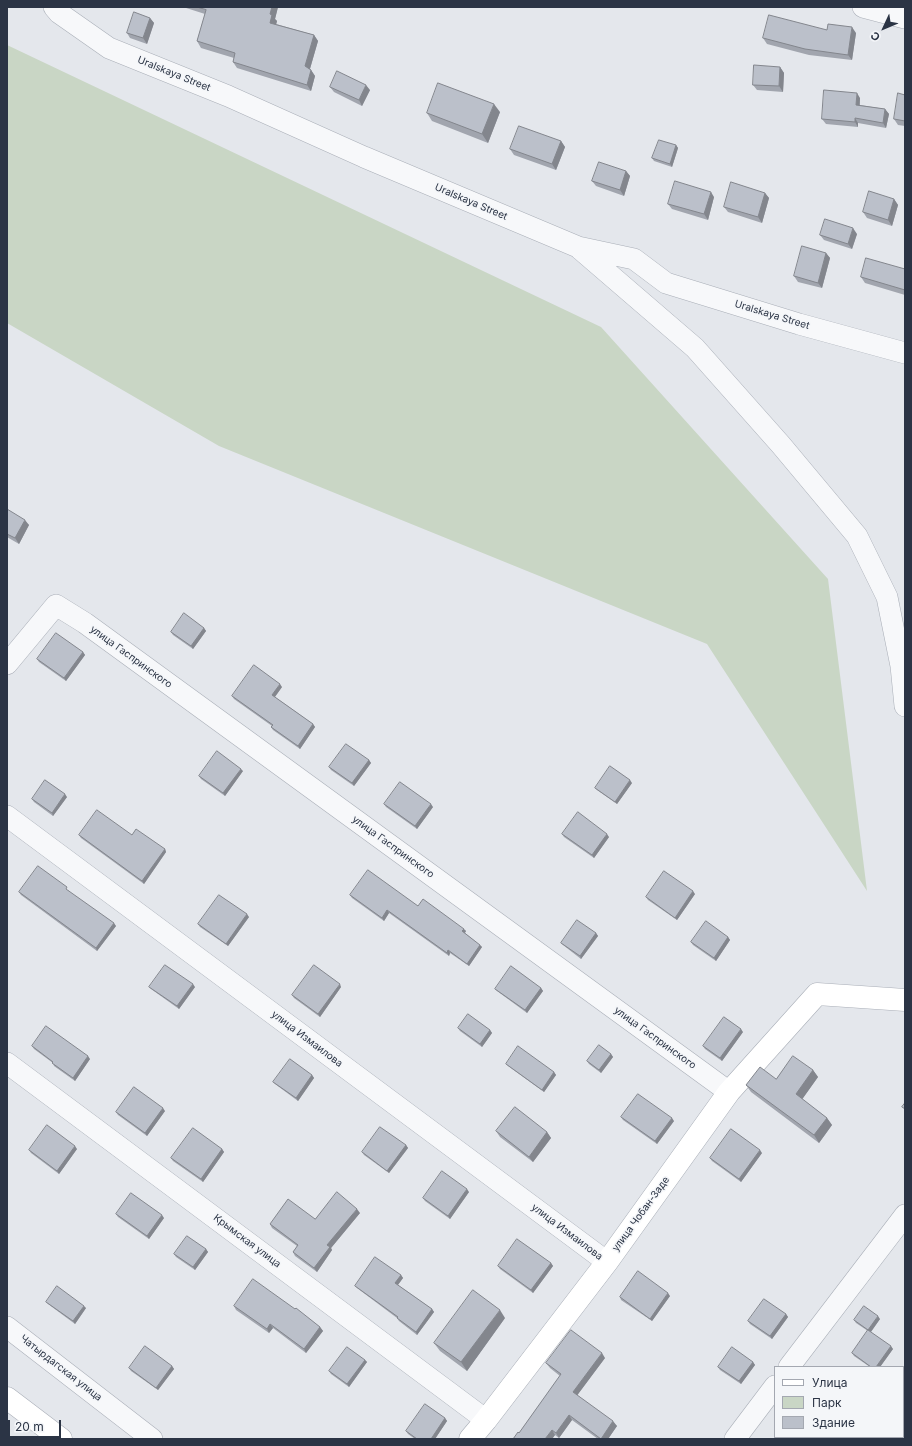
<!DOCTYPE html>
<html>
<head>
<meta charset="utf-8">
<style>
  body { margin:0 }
  #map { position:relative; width:912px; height:1446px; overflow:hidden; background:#e4e7ec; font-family:Inter,sans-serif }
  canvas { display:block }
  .frame { position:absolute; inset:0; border:8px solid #2b3445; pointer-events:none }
  .legend { position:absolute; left:774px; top:1366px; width:130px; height:72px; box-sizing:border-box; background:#f4f6f9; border:1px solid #a4a8b1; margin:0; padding:5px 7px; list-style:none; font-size:12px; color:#2b3445 }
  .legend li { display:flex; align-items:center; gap:8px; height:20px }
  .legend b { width:20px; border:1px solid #a4a8b1 }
  .north { position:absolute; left:864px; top:8px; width:40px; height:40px; -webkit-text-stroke:3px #f4f6f9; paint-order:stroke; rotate:226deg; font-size:11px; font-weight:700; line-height:16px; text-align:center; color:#2b3445 }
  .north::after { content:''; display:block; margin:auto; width:14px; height:18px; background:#2b3445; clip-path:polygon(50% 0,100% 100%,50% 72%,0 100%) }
  .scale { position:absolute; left:8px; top:1420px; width:53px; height:18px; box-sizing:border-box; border:2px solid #2b3445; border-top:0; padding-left:5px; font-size:12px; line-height:14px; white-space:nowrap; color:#2b3445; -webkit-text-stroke:3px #f4f6f9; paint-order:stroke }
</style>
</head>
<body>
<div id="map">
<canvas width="912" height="1446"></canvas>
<div class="frame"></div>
<ul class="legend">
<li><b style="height:5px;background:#fff"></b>Улица</li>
<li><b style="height:11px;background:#c9d6c5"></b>Парк</li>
<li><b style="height:11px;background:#bbc0ca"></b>Здание</li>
</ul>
<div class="north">С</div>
<div class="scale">20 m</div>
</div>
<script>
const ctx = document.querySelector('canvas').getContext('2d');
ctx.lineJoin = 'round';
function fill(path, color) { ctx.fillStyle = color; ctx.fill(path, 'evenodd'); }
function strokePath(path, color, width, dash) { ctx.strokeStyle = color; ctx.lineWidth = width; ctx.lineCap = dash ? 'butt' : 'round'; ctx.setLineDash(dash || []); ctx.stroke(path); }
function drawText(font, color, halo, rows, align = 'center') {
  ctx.font = font + ' Inter,sans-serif'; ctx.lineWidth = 3; ctx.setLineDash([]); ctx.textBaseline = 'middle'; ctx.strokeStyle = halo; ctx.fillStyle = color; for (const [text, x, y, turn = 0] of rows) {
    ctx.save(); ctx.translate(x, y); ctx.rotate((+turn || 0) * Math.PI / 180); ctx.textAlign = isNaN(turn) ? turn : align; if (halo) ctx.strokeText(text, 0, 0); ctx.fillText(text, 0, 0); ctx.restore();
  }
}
const green = new Path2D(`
  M7 45 601 327 828 579 867 891 707 644 219 446 7 323Z`);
const minor = new Path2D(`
  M54 7 59 13 109 48 228 96 364 157 578 247 634 259 666 283 799 324 905 353
  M863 7 905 18
  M580 249 695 348 781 445 857 536 887 597 901 666 905 706
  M7 664 56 605 85 623 729 1092
  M7 816 607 1262
  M7 1063 486 1420
  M7 1327 152 1439
  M789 1367 905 1215
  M825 1437 828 1439
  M735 1439 775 1386`);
const secondary = new Path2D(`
  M7 1398 61 1439
  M470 1439 486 1420 607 1262 729 1092 817 994 905 1000`);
const wall = new Path2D(`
  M183 7H278L275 19 277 21 276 24 314 35 318 41 310 69 311 70 315 76 311 91 237 68 233 62 234 58 201 48 197 41 205 14Z
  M150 18 154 23 147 44 130 38 127 33Z
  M827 30 856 33 852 60 809 55 767 44 763 38Z
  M780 67 784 73 783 92 757 90 753 85Z
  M330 87 370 90 362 106 334 92Z
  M905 95V126L898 125 894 119Z
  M860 98V105L885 109 889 114 886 128 858 123V127L826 124 822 119Z
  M500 112 488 143 432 121 427 113Z
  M561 141 565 147 556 170 514 155 510 149Z
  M676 145 678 148 672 167 654 161 652 158Z
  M626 171 630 176 624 196 596 186 592 181Z
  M765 193 769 198 762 223 728 212 724 207Z
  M714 197 708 220 672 209 668 204Z
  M894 199 898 205 892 226 867 218 863 212Z
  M857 234 852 249 824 240 820 235Z
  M826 253 830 258 822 288 798 282 794 276Z
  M905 269V295L865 283 861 277Z
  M7 509 29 525 19 544 7 537Z
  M204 628 206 631 193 649 173 635 171 632Z
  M83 652 85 655 66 681 39 662 37 659Z
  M282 687 275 697 313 724 315 727 300 749 273 730 271 727 272 726 234 699 232 696Z
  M369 760 371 763 354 786 331 770 329 767Z
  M243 771 225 796 201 779 199 776Z
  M632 783 617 804 597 790 595 788Z
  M67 797 53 816 34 802 32 799Z
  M384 804 433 807 417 829 386 807Z
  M562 834 609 837 594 858 564 837Z
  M79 835H132L165 849 166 852 144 884 81 838Z
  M69 890 68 891 116 926 97 951 21 895 19 892Z
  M695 894 677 920 648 900 646 897Z
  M350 895 418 906 466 931 465 933 482 947 469 966 450 953 449 956 389 913 384 921 352 898Z
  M249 917 228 946 200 927 198 924Z
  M596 933 598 936 581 959 563 945 561 943Z
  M728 937 730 940 716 961 693 945 691 942Z
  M149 987H195L179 1009 151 989Z
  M341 987 320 1017 294 998 292 995Z
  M541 988 543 991 527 1013 497 991 495 989Z
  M458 1028 490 1030 492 1033 482 1047 460 1031Z
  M743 1032 722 1061 705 1049 703 1046Z
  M32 1046 90 1059 75 1081 54 1066 53 1063 34 1049Z
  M611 1054 613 1057 601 1073 589 1064 587 1061Z
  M506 1064 554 1072 556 1075 544 1092 508 1066Z
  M813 1070 818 1077 802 1099 827 1118 832 1125 819 1143 751 1092 746 1085 776 1079Z
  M312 1075 314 1078 298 1101 275 1084 273 1082Z
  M165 1111 147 1136 118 1115 116 1112Z
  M621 1117 674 1121 657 1144 623 1120Z
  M496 1131 547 1132 551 1138 533 1162 500 1137Z
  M406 1145 408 1148 389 1173 364 1155 362 1152Z
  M77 1149 59 1174 31 1153 29 1150Z
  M222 1149 224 1152 203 1182 173 1161 171 1158Z
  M762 1153 741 1182 712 1161 710 1158Z
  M469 1192 450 1219 425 1201 423 1198Z
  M360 1213 331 1248 332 1250 317 1272 295 1256 293 1252 297 1246 272 1228 270 1224Z
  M116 1214 164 1218 149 1239 118 1217Z
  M206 1249 208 1252 195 1270 176 1257 174 1254Z
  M551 1263 553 1266 533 1293 500 1269 498 1266Z
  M401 1275 403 1278 398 1285 432 1309 434 1312 417 1335 399 1321 397 1318 357 1288 355 1286Z
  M670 1296 652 1321 621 1300 620 1297Z
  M46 1302 86 1308 75 1324 48 1304Z
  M234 1306 295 1309 320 1327 323 1331 306 1353 273 1328 269 1333 236 1310Z
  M786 1314 788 1317 772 1339 750 1324 748 1321Z
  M505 1318 467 1371 440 1351 434 1343Z
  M880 1319 871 1332 893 1349 880 1367H870L854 1356 852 1353 868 1331 856 1323 854 1320Z
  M605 1358 577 1395 617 1426 608 1439H598L572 1420 559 1438 555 1435 552 1439H513L519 1433 560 1376 550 1368 546 1363Z
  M365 1360 367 1362 349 1387 331 1374 329 1371Z
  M753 1362 755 1365 741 1384 720 1370 718 1367Z
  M172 1366 174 1369 158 1390 131 1371 129 1368Z
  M445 1418 447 1421 435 1439H415L408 1434 406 1431Z`);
const shadedWall = new Path2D(`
  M272 7H278L275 19 277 21 275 29 270 23V14Z
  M150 18 154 23 147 44 143 38Z
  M852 27 856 33 852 60 848 55Z
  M314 35 318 41 309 72 305 66Z
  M780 67 784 73 783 92 779 86Z
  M311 70 315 76 311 91 307 85Z
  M366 85 370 90 362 106 359 100Z
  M857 93 860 98 859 110 856 105Z
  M494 104 500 112 488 143 482 134Z
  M885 109 889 114 886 128 883 123Z
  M855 118 858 123V127L855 122Z
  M561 141 565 147 556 170 552 164Z
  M676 145 678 148 672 167 670 164Z
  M626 171 630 176 624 196 620 190Z
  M711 192 714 197 708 220 704 214Z
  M765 193 769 198 762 223 758 217Z
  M894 199 898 205 892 226 888 220Z
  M853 228 857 234 852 249 848 244Z
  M826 253 830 258 822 288 818 283Z
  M25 520 29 525 19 544 15 538Z
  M204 628 206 631 193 649 191 646Z
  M83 652 85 655 66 681 64 678Z
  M280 684 282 687 274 698 272 695Z
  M313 724 315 727 300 749 298 746Z
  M369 760 371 763 354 786 352 783Z
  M241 769 243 771 225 796 223 793Z
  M630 780 632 783 617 804 615 802Z
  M65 794 67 797 53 816 52 813Z
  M431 804 433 807 417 829 415 826Z
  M607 834 609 837 594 858 592 855Z
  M165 849 166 852 144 884 142 881Z
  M693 891 695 894 677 920 675 918Z
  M387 910 389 913 384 921 382 918Z
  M247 914 249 917 228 946 226 944Z
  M114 923 116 926 97 951 96 948Z
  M464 929 466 931 464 934 462 931Z
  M596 933 598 936 581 959 580 956Z
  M728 937 730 940 716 961 714 958Z
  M480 945 482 947 469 966 467 964Z
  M448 950 450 953 449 956 447 953Z
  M193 984 195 987 179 1009 177 1006Z
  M340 984 341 987 320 1017 318 1014Z
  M541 988 543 991 527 1013 525 1010Z
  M741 1029 743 1032 722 1061 720 1058Z
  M490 1030 492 1033 482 1047 480 1044Z
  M611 1054 613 1057 601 1073 599 1070Z
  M88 1056 90 1059 75 1081 73 1078Z
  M813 1070 818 1077 801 1101 796 1094Z
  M554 1072 556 1075 544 1092 542 1090Z
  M312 1075 314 1078 298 1101 296 1098Z
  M163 1108 165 1111 147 1136 145 1133Z
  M672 1118 674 1121 657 1144 655 1141Z
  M827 1118 832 1125 819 1143 814 1135Z
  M547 1132 551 1138 533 1162 529 1157Z
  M406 1145 408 1148 389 1173 387 1171Z
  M75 1146 77 1149 59 1174 57 1171Z
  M222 1149 224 1152 203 1182 201 1179Z
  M760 1150 762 1153 741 1182 739 1179Z
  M467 1189 469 1192 450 1219 448 1216Z
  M357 1209 360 1213 331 1248 332 1250 317 1272 314 1268 327 1245Z
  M162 1215 164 1218 149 1239 147 1236Z
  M206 1249 208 1252 195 1270 193 1267Z
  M551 1263 553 1266 533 1293 531 1290Z
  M401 1275 403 1278 397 1286 395 1283Z
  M668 1293 670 1296 652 1321 650 1319Z
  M84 1306 86 1308 75 1324 73 1321Z
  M432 1309 434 1312 417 1335 416 1332Z
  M500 1310 505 1318 467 1371 461 1362Z
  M786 1314 788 1317 772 1339 770 1336Z
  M878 1316 880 1319 870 1333 868 1330Z
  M270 1324 273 1328 269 1333 267 1329Z
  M320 1327 323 1331 306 1353 304 1349Z
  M891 1346 893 1349 880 1367H876Z
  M602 1353 605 1358 576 1397 573 1392Z
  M365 1360 367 1362 349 1387 347 1384Z
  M753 1362 755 1365 741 1384 739 1381Z
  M172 1366 174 1369 158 1390 156 1388Z
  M569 1415 572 1420 559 1438 556 1433Z
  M445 1418 447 1421 435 1439H431Z
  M613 1421 617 1426 608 1439H601Z
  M552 1430 555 1435 552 1439H545Z`);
const building = new Path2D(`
  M197 7H272L270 14 272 15 270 23 314 35 305 66 311 70 307 85 233 62 235 53 197 41 206 10Z
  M134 12 150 18 143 38 127 33Z
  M769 15 827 30 828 24 852 27 848 55 805 49 763 38Z
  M754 65 780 67 779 86 753 85Z
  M337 71 366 85 359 100 330 87Z
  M438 83 494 104 482 134 427 113Z
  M824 90 857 93 856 105 885 109 883 123 855 118V122L822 119Z
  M898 93 905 95V121L894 119Z
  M519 126 561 141 552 164 510 149Z
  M659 140 676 145 670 164 652 158Z
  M599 162 626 171 620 190 592 181Z
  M675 181 711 192 704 214 668 204Z
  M731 182 765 193 758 217 724 207Z
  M869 191 894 199 888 220 863 212Z
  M825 219 853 228 848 244 820 235Z
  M802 246 826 253 818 283 794 276Z
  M866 258 905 269V290L861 277Z
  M7 509 25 520 15 538 7 534Z
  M184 613 204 628 191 646 171 632Z
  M56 633 83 652 64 678 37 659Z
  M254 665 280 684 272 695 313 724 298 746 271 727 273 725 232 696Z
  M346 744 369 760 352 783 329 767Z
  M217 751 241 769 223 793 199 776Z
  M610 766 630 780 615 802 595 788Z
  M45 780 65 794 52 813 32 799Z
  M400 782 431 804 415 826 384 804Z
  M97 810 132 835 136 829 165 849 142 881 79 835Z
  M578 812 607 834 592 855 562 834Z
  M38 866 67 887 66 889 114 923 96 948 19 892Z
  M368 870 418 906 423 899 464 929 462 931 480 945 467 964 448 950 447 953 387 910 382 918 350 895Z
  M664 871 693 891 675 918 646 897Z
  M219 895 247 914 226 944 198 924Z
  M577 920 596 933 580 956 561 943Z
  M706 921 728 937 714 958 691 942Z
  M165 965 193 984 177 1006 149 987Z
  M314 965 340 984 318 1014 292 995Z
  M511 966 541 988 525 1010 495 989Z
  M468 1014 490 1030 480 1044 458 1028Z
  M724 1017 741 1029 720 1058 703 1046Z
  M46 1026 88 1056 73 1078 52 1063 53 1062 32 1046Z
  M599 1045 611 1054 599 1070 587 1061Z
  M518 1046 554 1072 542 1090 506 1064Z
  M793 1056 813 1070 796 1094 827 1118 814 1135 746 1085 760 1067 776 1079Z
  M290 1059 312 1075 296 1098 273 1082Z
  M134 1087 163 1108 145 1133 116 1112Z
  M638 1094 672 1118 655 1141 621 1117Z
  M905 1103V1109L902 1107Z
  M515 1107 547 1132 529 1157 496 1131Z
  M47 1125 75 1146 57 1171 29 1150Z
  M380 1127 406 1145 387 1171 362 1152Z
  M193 1128 222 1149 201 1179 171 1158Z
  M731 1129 760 1150 739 1179 710 1158Z
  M442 1171 467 1189 448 1216 423 1198Z
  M337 1192 357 1209 327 1245 330 1247 314 1268 293 1252 298 1245 270 1224 288 1199 315 1219Z
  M131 1193 162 1215 147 1236 116 1214Z
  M187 1236 206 1249 193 1267 174 1254Z
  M517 1239 551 1263 531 1290 498 1266Z
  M375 1257 401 1275 395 1283 432 1309 416 1332 397 1318 398 1317 355 1286Z
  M638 1271 668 1293 650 1319 620 1297Z
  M253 1279 295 1309 296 1308 320 1327 304 1349 270 1324 267 1329 234 1306Z
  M57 1286 84 1306 73 1321 46 1302Z
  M473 1290 500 1310 461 1362 434 1343Z
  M764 1299 786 1314 770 1336 748 1321Z
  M864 1306 878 1316 868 1330 854 1320Z
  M571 1330 602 1353 573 1392 613 1421 601 1439 569 1415 556 1433 552 1430 545 1439H513L518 1432 519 1433 561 1374 546 1363Z
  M868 1330 891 1346 876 1367H871L852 1353Z
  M145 1346 172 1366 156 1388 129 1368Z
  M347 1347 365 1360 347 1384 329 1371Z
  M732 1347 753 1362 739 1381 718 1367Z
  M425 1404 445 1418 431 1439H417L406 1431Z`);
const streetNames = [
  ["Uralskaya Street",174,74,22],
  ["Uralskaya Street",471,202,23],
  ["Uralskaya Street",772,315,17],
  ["улица Гаспринского",131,657,36],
  ["улица Гаспринского",393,847,36],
  ["улица Гаспринского",655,1038,36],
  ["улица Измаилова",307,1039,37],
  ["улица Чобан-Заде",641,1214,-54],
  ["улица Измаилова",567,1232,37],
  ["Крымская улица",247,1241,37],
  ["Чатырдагская улица",61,1368,38]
];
fill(green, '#c9d6c5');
strokePath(minor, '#a9aeb7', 22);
strokePath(secondary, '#a9aeb7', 23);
strokePath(minor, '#f7f8fa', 21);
strokePath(secondary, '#fff', 22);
fill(wall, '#a1a5ae');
fill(shadedWall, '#83868d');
fill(building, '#bbc0ca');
strokePath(building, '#83868d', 1);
drawText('10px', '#2b3445', '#f4f6f9', streetNames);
</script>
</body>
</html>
